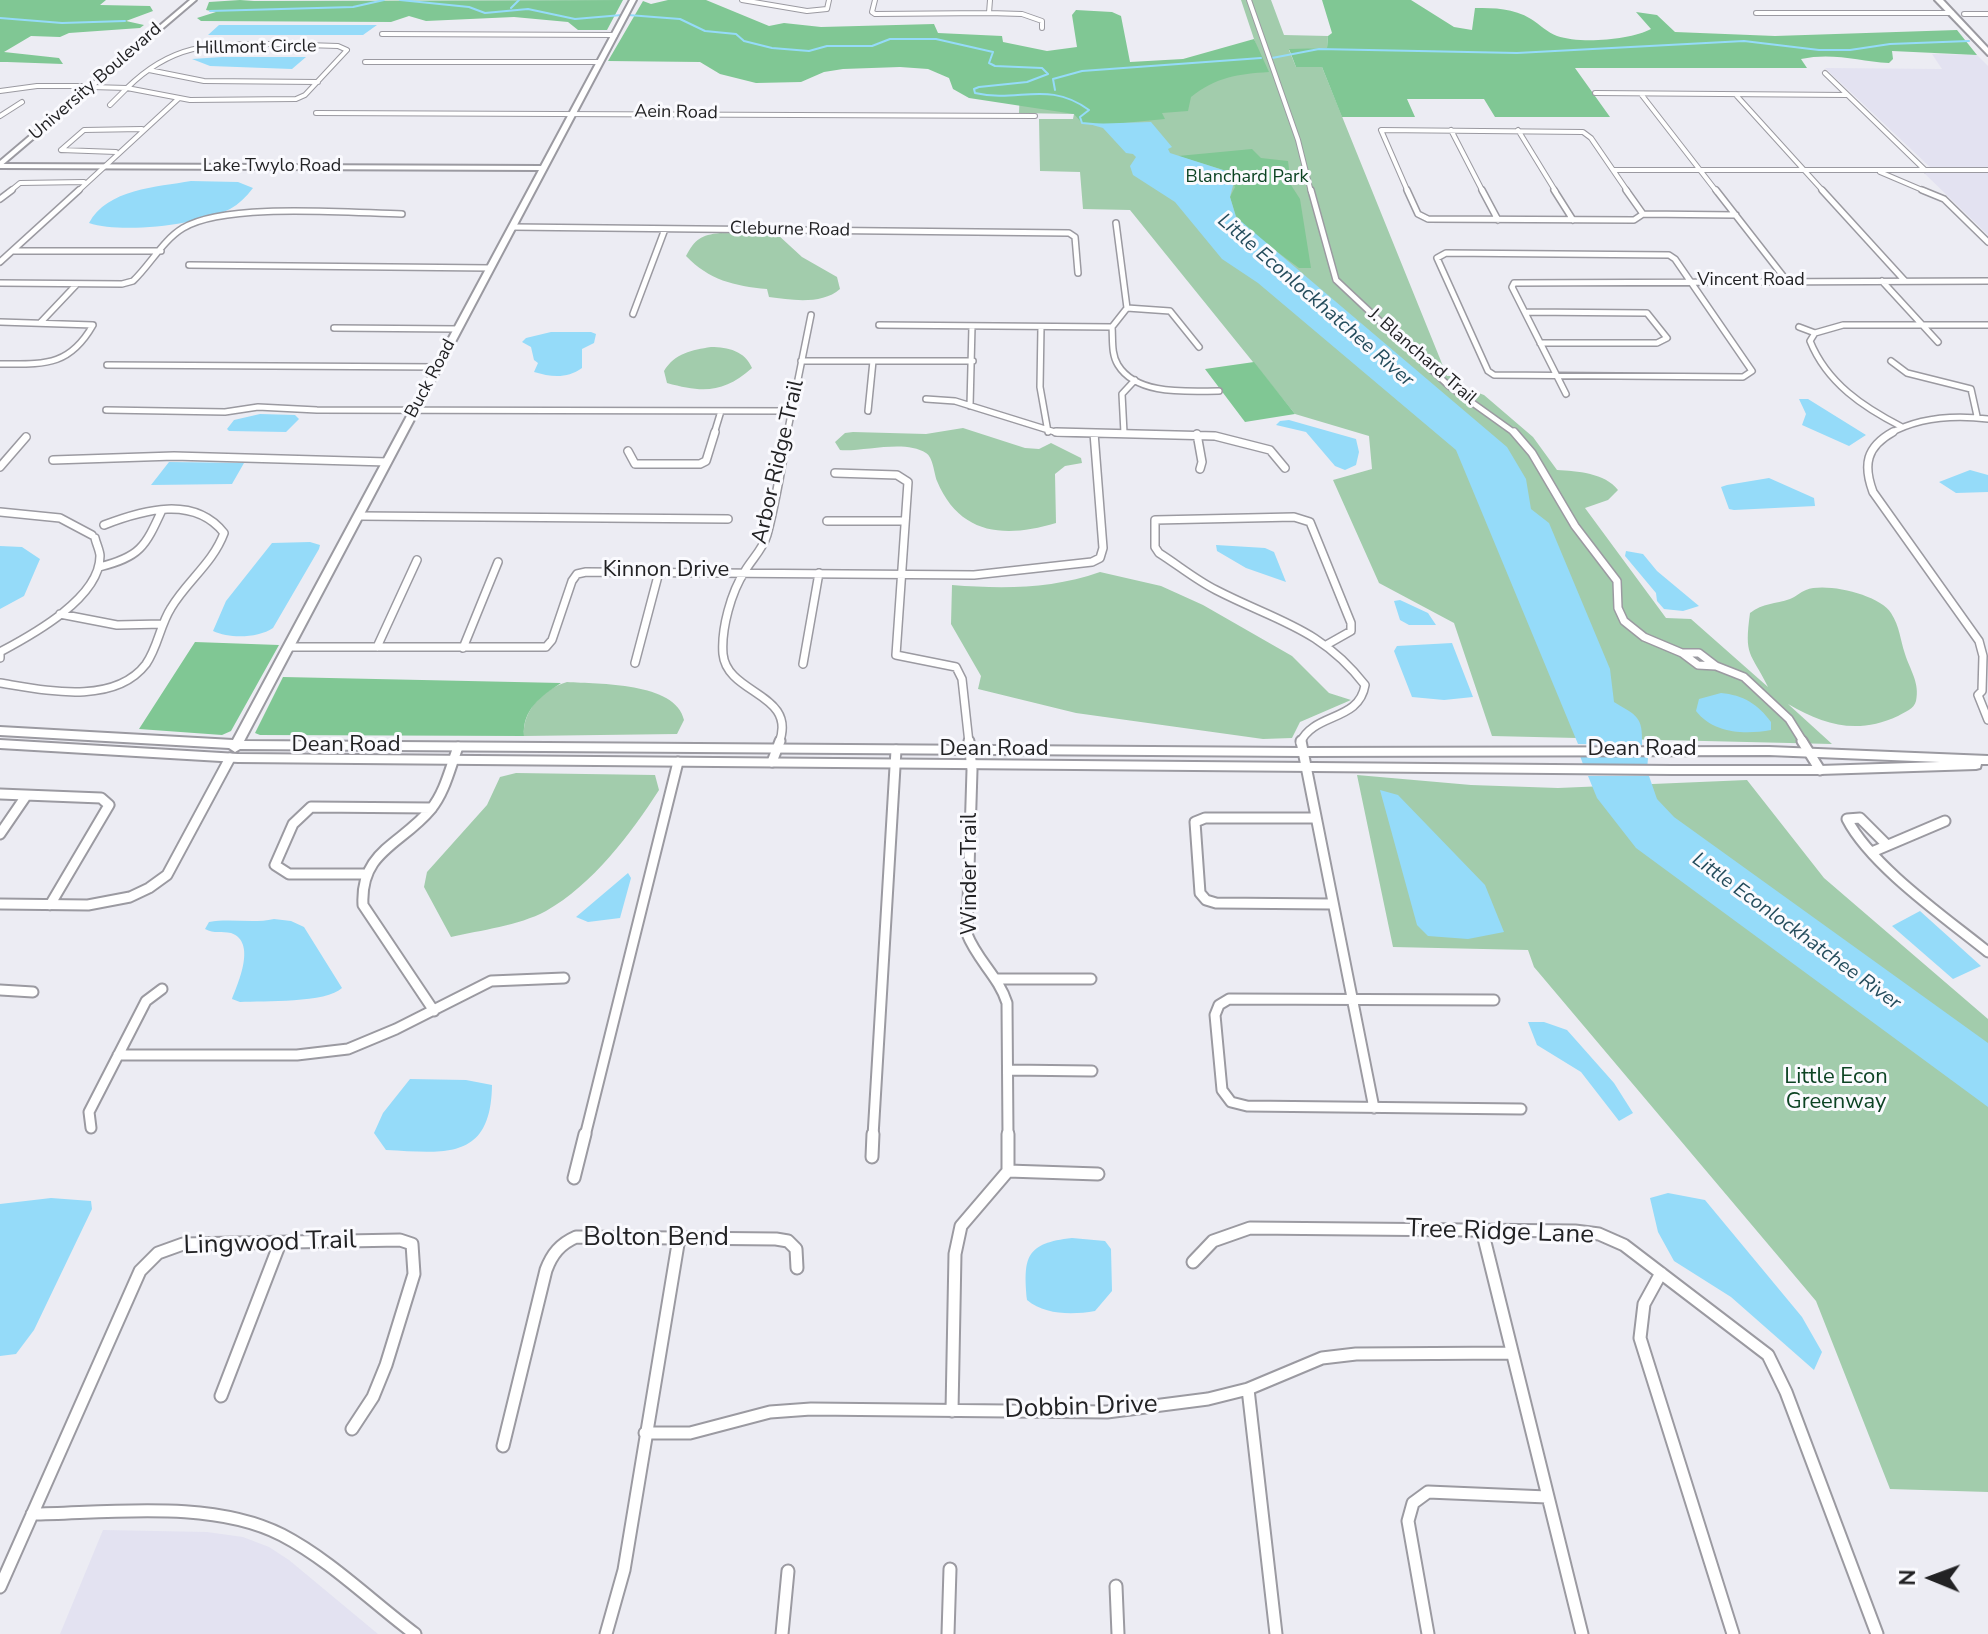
<!DOCTYPE html>
<html>
<head>
<meta charset="utf-8">
<style>
  body { margin:0 }
  #map { position:relative; width:1988px; height:1634px; overflow:hidden; background:#ececf3; font-family:"Nunito Sans",sans-serif }
  canvas { display:block }
  .north { position:absolute; left:1892px; top:1538px; width:80px; height:80px; -webkit-text-stroke:6px #fafafe; paint-order:stroke; rotate:271deg; font-size:22px; font-weight:700; line-height:32px; text-align:center; color:#222224 }
  .north::after { content:''; display:block; margin:auto; width:28px; height:36px; background:#222224; clip-path:polygon(50% 0,100% 100%,50% 72%,0 100%) }
</style>
</head>
<body>
<div id="map">
<canvas width="1988" height="1634"></canvas>
<div class="north">N</div>
</div>
<script>
const ctx = document.querySelector('canvas').getContext('2d');
ctx.lineJoin = 'round';
function fill(path, color) { ctx.fillStyle = color; ctx.fill(path, 'evenodd'); }
function strokePath(path, color, width, dash) { ctx.strokeStyle = color; ctx.lineWidth = width; ctx.lineCap = dash ? 'butt' : 'round'; ctx.setLineDash(dash || []); ctx.stroke(path); }
function drawText(font, color, halo, rows, align = 'center') {
  ctx.font = font + ' "Nunito Sans",sans-serif'; ctx.lineWidth = 6; ctx.setLineDash([]); ctx.textBaseline = 'middle'; ctx.strokeStyle = halo; ctx.fillStyle = color; for (const [text, x, y, turn = 0] of rows) {
    ctx.save(); ctx.translate(x, y); ctx.rotate((+turn || 0) * Math.PI / 180); ctx.textAlign = isNaN(turn) ? turn : align; if (halo) ctx.strokeText(text, 0, 0); ctx.fillText(text, 0, 0); ctx.restore();
  }
}
const built = new Path2D(`
  M1932 54 1977 55 1988 66V167H1930L1825 68 1942 69Z
  M1923 172 1988 173V235Z
  M103 1530 207 1532 243 1537 269 1547 289 1560 378 1634H60Z`);
const green = new Path2D(`
  M1241 0H1271L1284 35 1328 36 1327 48 1289 50 1296 67H1322L1447 376H1452L1465 388 1484 395 1533 437 1557 470C1577 471 1605 473 1618 490L1608 500 1585 508 1666 618 1691 619 1768 687C1750 651 1744 657 1750 613 1763 603 1775 604 1790 599 1796 597 1800 592 1806 590 1826 582 1880 595 1891 613 1900 627 1900 639 1905 654 1910 670 1920 683 1916 701 1914 709 1905 712 1898 716 1857 735 1824 725 1788 704L1832 744 1492 736 1454 623 1379 583 1333 480 1372 469 1369 436 1295 414 1130 210 1083 209 1080 172 1040 171 1039 119H1073L1074 114 1019 113 1021 65 1263 66Z
  M720 233 777 234 802 257 837 277 840 289C822 305 791 300 769 297L767 289C734 286 709 280 686 256 695 239 701 235 720 233Z
  M711 347C728 347 745 351 752 368 724 393 703 393 667 383L664 371C675 353 692 350 711 347Z
  M963 428 1025 448 1039 449 1051 443 1081 458 1082 463 1065 466 1055 474 1056 523C1006 538 960 536 937 481 934 473 933 457 926 453 905 439 863 452 840 450L835 442 845 433 853 432 926 434Z
  M1100 572 1161 586 1203 605 1292 656 1329 693 1351 700 1300 722 1292 738 1263 739 1076 713 978 689 981 676 951 624 952 585C1003 589 1052 589 1100 572Z
  M567 682C598 684 676 682 684 720L677 734 524 736C522 711 543 689 567 682Z
  M516 773 655 775 659 790C631 834 592 885 546 911 518 926 481 930 451 937L424 887 427 872 487 805 500 777Z
  M1357 775 1471 785 1558 788 1747 780 1824 878 1988 1019V1492L1890 1489 1816 1301 1534 967 1528 950 1393 947Z`);
const forest = new Path2D(`
  M0 0H106L100 5 150 6 153 11 126 21 144 25 140 28 69 33 60 37 31 36 4 52 59 58 63 64 7 62H0Z
  M240 0 254 1 623 0 607 30H578L568 22 514 17 426 21 409 16 391 22 201 21 197 18 216 12 206 10 209 2Z
  M668 0H706L769 26 784 23 821 27 934 24 938 33 1002 36 1003 42 1047 51 1077 47 1072 15 1076 10 1112 12 1121 16 1130 62 1183 59 1254 39 1269 72C1238 74 1216 77 1191 97L1188 111 1162 113 1165 119 1103 125 1082 123 1074 114 969 98 953 89 949 78 928 69 900 67 843 69 824 72 801 82 756 83 720 74 700 62 608 61 643 1 651 4Z
  M1322 0H1411L1454 27 1472 30 1475 8C1495 8 1513 8 1531 19 1539 24 1548 33 1557 36 1580 44 1630 40 1651 29L1636 12 1657 15 1675 32 1775 36 1957 30 1977 55 1892 51 1893 59 1889 63C1859 61 1832 52 1801 59L1807 68H1575L1610 117H1495L1484 99H1407L1415 117H1342L1322 67H1296L1289 49 1327 48 1328 36 1332 33Z
  M1252 149 1261 158 1288 161 1291 185 1300 199 1311 268H1299L1256 236 1236 216 1230 197 1235 187 1227 171 1178 156Z
  M1254 362 1295 414 1245 422 1205 369Z
  M195 642 279 645 231 731 222 735 139 729Z
  M283 677 561 683C541 696 522 710 524 736L260 735 255 733Z`);
const water = new Path2D(`
  M219 25H377L363 35H208Z
  M222 57H306L292 69 210 66 192 59Z
  M1151 122 1172 147 1168 149 1170 153 1226 171 1235 178 1230 197 1236 217 1507 447 1526 479 1531 509 1549 523 1610 669 1614 702C1637 716 1643 716 1642 745L1578 744 1456 450 1258 283 1222 259 1175 202 1133 175 1130 166 1136 157 1133 154 1126 153 1103 128 1089 124Z
  M191 181 238 182 253 188C246 197 239 204 230 209 199 225 122 234 89 223 107 189 157 187 191 181Z
  M551 332H591L596 334 594 343 582 349V368C567 379 551 377 534 372L538 363 534 360 531 347 522 342 526 338Z
  M1799 399H1808L1866 435 1849 446 1802 425 1806 414Z
  M260 414 295 415 299 419 286 432 229 431 227 429 234 420Z
  M1289 420 1356 439 1359 452 1356 465 1345 470 1335 466 1306 432 1276 425 1280 421Z
  M169 462 244 463 232 484 151 485Z
  M1970 470 1988 475V492L1956 493 1939 482Z
  M1769 478 1814 498 1815 506 1734 510 1729 509 1721 487 1727 485Z
  M310 542 320 545 319 549 273 628C258 638 230 639 213 631L226 601 272 543Z
  M1216 545 1265 548 1274 552 1286 582 1246 568 1217 551Z
  M0 546 22 547 40 559 24 596 0 609Z
  M1626 551 1643 554 1657 571 1699 606 1683 611 1664 609 1657 601 1656 593 1625 556Z
  M1400 600 1428 613 1436 625H1409L1400 620 1394 601Z
  M1452 643 1473 697 1444 700 1412 697 1394 651 1397 646Z
  M1721 693C1743 695 1758 704 1771 722V730C1744 735 1713 733 1696 711L1699 699Z
  M1578 750H1644L1648 758 1647 770H1585Z
  M1588 776H1649L1657 799 1674 817 1988 1043V1107L1636 848 1597 798Z
  M1380 790 1398 795 1485 885 1504 932 1468 939 1428 936 1417 925Z
  M628 873 631 878 620 918 588 922 576 917Z
  M1920 911 1981 966 1953 979 1892 926Z
  M274 919 291 921 304 927 342 988C327 1003 263 1001 240 1002L232 999C238 983 257 942 231 933 222 931 214 934 205 929L209 922C231 918 252 924 274 919Z
  M1544 1022 1567 1030 1614 1083 1633 1113 1619 1121 1581 1072 1537 1045 1528 1022Z
  M410 1079 466 1080 492 1085C491 1161 445 1153 386 1150L374 1133 383 1113Z
  M1668 1193 1705 1200 1802 1317 1822 1352 1814 1370 1731 1297 1674 1261 1658 1232 1650 1198Z
  M51 1198 91 1201 92 1209 34 1330 16 1354 0 1356V1204Z
  M1072 1238 1105 1241 1111 1249 1112 1291 1095 1311C1072 1315 1045 1315 1027 1300 1023 1257 1026 1243 1072 1238Z`);
const stream = new Path2D(`
  M400 0 469 7 485 13 528 9 575 19 622 15
  M511 8 519 0
  M210 11 353 7 384 0
  M628 15 680 19 705 31 736 34 744 41 772 48 809 51 827 46H872L890 39H936L993 52 989 63 995 66 1042 68 1048 74 1027 82 979 87 974 89 975 93C1019 103 1048 80 1089 110L1080 117 1082 123 1104 125
  M0 18 62 23 125 21
  M1272 58 1319 49 1517 53 1744 41 1819 50H1850L1890 44 1969 41
  M1055 90 1053 79 1082 71 1261 58`);
const streetFar4 = new Path2D(`
  M742 0 807 11 827 9 829 0
  M875 0 872 12 875 14 989 13 990 0
  M1249 0 1298 140 1311 192
  M989 13 1022 14 1042 21V28
  M1756 13H1952
  M1964 14H1988
  M382 34 615 35
  M274 44 338 46 347 50 305 95 296 99 190 100 127 88C174 42 212 44 274 44Z
  M365 62H600
  M149 70 204 81 318 82
  M1825 73 1925 170
  M91 87 127 88
  M0 91 37 86H82
  M1595 93 1847 95
  M1641 94 1717 192
  M1736 95 1824 192
  M110 105 127 88
  M316 113 1035 116
  M0 116 22 102
  M1451 130 1483 192
  M1518 130 1556 192
  M61 150 84 130 142 129
  M61 150 116 152
  M1613 170H1988
  M1880 172 1927 192
  M9 192 20 183 84 182
  M77 192 178 99
  M1408 192 1381 130 1583 132 1591 138 1628 192`);
const streetFar3 = new Path2D(`
  M1311 190 1336 280 1449 386 1516 434
  M1407 190 1418 214 1428 219 1634 220 1643 214
  M1482 190 1498 220
  M1554 190 1573 220
  M1626 190 1643 214
  M1716 190 1787 281
  M1822 190 1905 281
  M1922 190 1944 199 1988 242
  M0 199 12 190
  M1643 214 1736 215
  M1116 223 1127 308 1112 327C1113 339 1111 354 1118 365 1137 396 1188 391 1219 391
  M512 227 1069 233 1075 237 1078 273
  M13 251H161
  M1446 253 1669 255 1675 259 1752 371 1743 377 1494 375 1488 371 1437 258Z
  M0 262 79 190
  M189 265 490 268
  M1882 281 1938 342
  M0 283 122 284 133 281C150 265 163 240 183 228 225 202 351 213 402 214
  M1127 308 1170 311 1199 347
  M1525 312 1647 313 1667 338 1657 343H1540
  M633 314 665 229
  M0 322 93 325C69 367 44 364 0 364
  M41 322 77 284
  M879 325 1112 327
  M1041 327 1040 387 1048 432
  M1799 327 1815 333
  M334 328 458 329
  M801 361H973
  M1891 361 1907 373 1971 389 1977 416
  M107 365 438 367
  M1566 394 1512 287 1514 283 1988 281
  M926 399 955 401 1058 433 1128 434
  M970 406 972 326
  M106 410 225 412 258 407 317 410 792 411
  M868 411 873 361
  M1902 427C1863 407 1827 383 1810 341L1815 333 1843 325H1988
  M1124 433 1122 394 1135 380
  M714 434 721 411
  M787 434 811 315
  M1889 434C1919 417 1954 415 1988 419`);
const streetFar2 = new Path2D(`
  M1056 432 1215 436 1270 450 1285 468
  M1514 432 1532 453 1575 526 1617 581 1618 608 1624 621 1644 637 1682 653H1699L1716 666 1744 677 1789 719 1804 743
  M1893 432C1866 447 1863 465 1873 492L1979 641 1983 656 1982 691 1978 695 1988 720
  M1197 434 1202 462 1200 469
  M628 451 635 464H700L706 461 715 432
  M53 460 174 456 387 462
  M0 467 26 437
  M835 473 897 475 908 482 896 655 956 667 962 679 969 743
  M0 512 60 518 92 535
  M359 516 728 519
  M827 521H904
  M99 567C140 557 145 547 162 510
  M60 614 117 625 163 624
  M289 647H546L552 640 572 581 577 574 586 572 974 575 1092 562 1100 558 1103 548 1094 433
  M377 647 417 560
  M463 648 498 562
  M1682 653 1698 665 1716 666
  M0 658V652C32 635 100 598 100 556 100 551 96 543 95 538
  M635 663 659 572
  M803 664 819 573
  M0 683C44 690 114 706 146 664 158 647 160 625 171 608 187 581 213 563 224 533 194 495 143 510 104 525
  M779 743C798 693 727 695 723 654 721 629 731 592 745 571 752 559 763 549 767 535 776 502 781 466 788 432
  M1300 743C1314 712 1359 722 1365 685 1321 628 1276 621 1216 590 1196 580 1178 565 1159 553L1155 547V520L1294 517 1310 522 1351 623V631L1328 644`);
const streetFar1 = new Path2D(`
  M969 741 972 770 967 934C977 960 999 977 1007 1003L1008 1136
  M1301 741 1374 1108
  M1802 741 1820 770
  M772 762 780 741
  M0 794 101 798 109 805 50 905
  M1315 818H1205L1195 822 1200 893 1206 900 1216 903 1332 904
  M0 834 26 796
  M1887 845 1860 818 1847 819C1871 866 1946 918 1988 952
  M1872 852 1945 821
  M363 874H289L275 865 293 824 311 807 432 808
  M0 904 88 905 130 897 149 888 167 875 230 758
  M998 979H1091
  M0 990 33 992
  M1494 1000 1229 999 1219 1005 1215 1015 1222 1090 1231 1102 1247 1106 1521 1109
  M434 1011 363 905C360 851 401 845 431 809 445 792 450 768 458 747
  M118 1055H297L348 1049 396 1029 491 981 564 978
  M1009 1070 1092 1071
  M91 1128 89 1112 146 1001 162 989
  M585 1136 678 762
  M873 1136 896 750`);
const street = new Path2D(`
  M872 1157 873 1134
  M1008 1171 1098 1174
  M574 1178 585 1134
  M1482 1230 1582 1634
  M1193 1262 1213 1241 1250 1228 1575 1231 1599 1234 1624 1245 1768 1355 1786 1392 1877 1634
  M1661 1273 1644 1304 1640 1338 1733 1634
  M1248 1389 1276 1634
  M221 1396 280 1243
  M952 1411 955 1254 961 1226 1008 1171V1134
  M645 1433H690L770 1412 811 1409 1107 1412 1208 1399 1248 1389 1322 1358 1356 1354 1512 1353
  M503 1446 546 1270C552 1254 560 1244 576 1237L776 1239 788 1241 796 1249 797 1268
  M32 1514C108 1513 212 1499 282 1535 330 1560 371 1601 415 1634
  M1116 1586 1118 1634
  M0 1587 140 1271 158 1253 183 1244 400 1240 412 1244 414 1274 386 1365 373 1397 352 1429
  M606 1634 624 1570 679 1238
  M782 1634 788 1571
  M948 1634 950 1569
  M1428 1634 1408 1521 1413 1503 1428 1492 1547 1497`);
const secondary = new Path2D(`
  M630 0H636L244 741 1302 748 1769 747 1988 756V764H1981L1980 768 1976 769 1820 774H1672L238 762 0 748V740L238 754 1672 766H1820L1940 762 1769 755 1302 756 240 749 235 752 229 748 0 735V727L233 740 539 170 0 168V164L541 166Z`);
const primary = new Path2D(`
  M190 0H196L0 167V161Z`);
const highway = new Path2D(`
  M1935 0H1943L1988 48V55Z`);
const farStreetnames = [
  ["Hillmont Circle",256,48,-1],
  ["University Boulevard",96,82,-41],
  ["Aein Road",676,113,1],
  ["Lake Twylo Road",272,167],
  ["Cleburne Road",790,230,1],
  ["Vincent Road",1751,281],
  ["J. Blanchard Trail",1422,357,41],
  ["Buck Road",431,379,-62]
];
const farParknames = [
  ["Blanchard Park",1247,178]
];
const farWaternames = [
  ["Little Econlockhatchee River",1315,301,41],
  ["Little Econlockhatchee River",1796,932,36]
];
const streetNames = [
  ["Arbor Ridge Trail",779,462,-77],
  ["Kinnon Drive",666,571],
  ["Dean Road",346,746],
  ["Dean Road",994,750],
  ["Dean Road",1642,750],
  ["Winder Trail",971,874,-90]
];
const parkNames = [
  ["Little Econ",1836,1078],
  ["Greenway",1836,1103]
];
const nearStreetnames = [
  ["Tree Ridge Lane",1500,1233,2],
  ["Bolton Bend",656,1239],
  ["Lingwood Trail",270,1244,-2],
  ["Dobbin Drive",1081,1408,-2]
];
fill(built, '#e3e2f1');
fill(green, '#a2ccac');
fill(forest, '#80c794');
fill(water, '#95dbf9');
strokePath(stream, '#95dbf9', 2);
strokePath(streetFar4, '#9b9aa1', 6);
strokePath(streetFar3, '#9b9aa1', 8);
strokePath(streetFar2, '#9b9aa1', 10);
strokePath(streetFar1, '#9b9aa1', 13);
strokePath(street, '#9b9aa1', 15);
strokePath(secondary, '#9b9aa1', 4);
strokePath(primary, '#9b9aa1', 4);
strokePath(highway, '#9b9aa1', 4);
strokePath(streetFar4, '#fff', 4);
strokePath(streetFar3, '#fff', 5);
strokePath(streetFar2, '#fff', 7);
strokePath(streetFar1, '#fff', 9);
strokePath(street, '#fff', 11);
fill(secondary, '#fff');
fill(primary, '#fff');
fill(highway, '#fff');
drawText('18px', '#222224', '#fafafe', farStreetnames);
drawText('18px', '#0c4323', '#fafafe', farParknames);
drawText('italic 20px', '#254d5d', '#fafafe', farWaternames);
drawText('22px', '#222224', '#fafafe', streetNames);
drawText('22px', '#0c4323', '#fafafe', parkNames);
drawText('26px', '#222224', '#fafafe', nearStreetnames);
</script>
</body>
</html>
